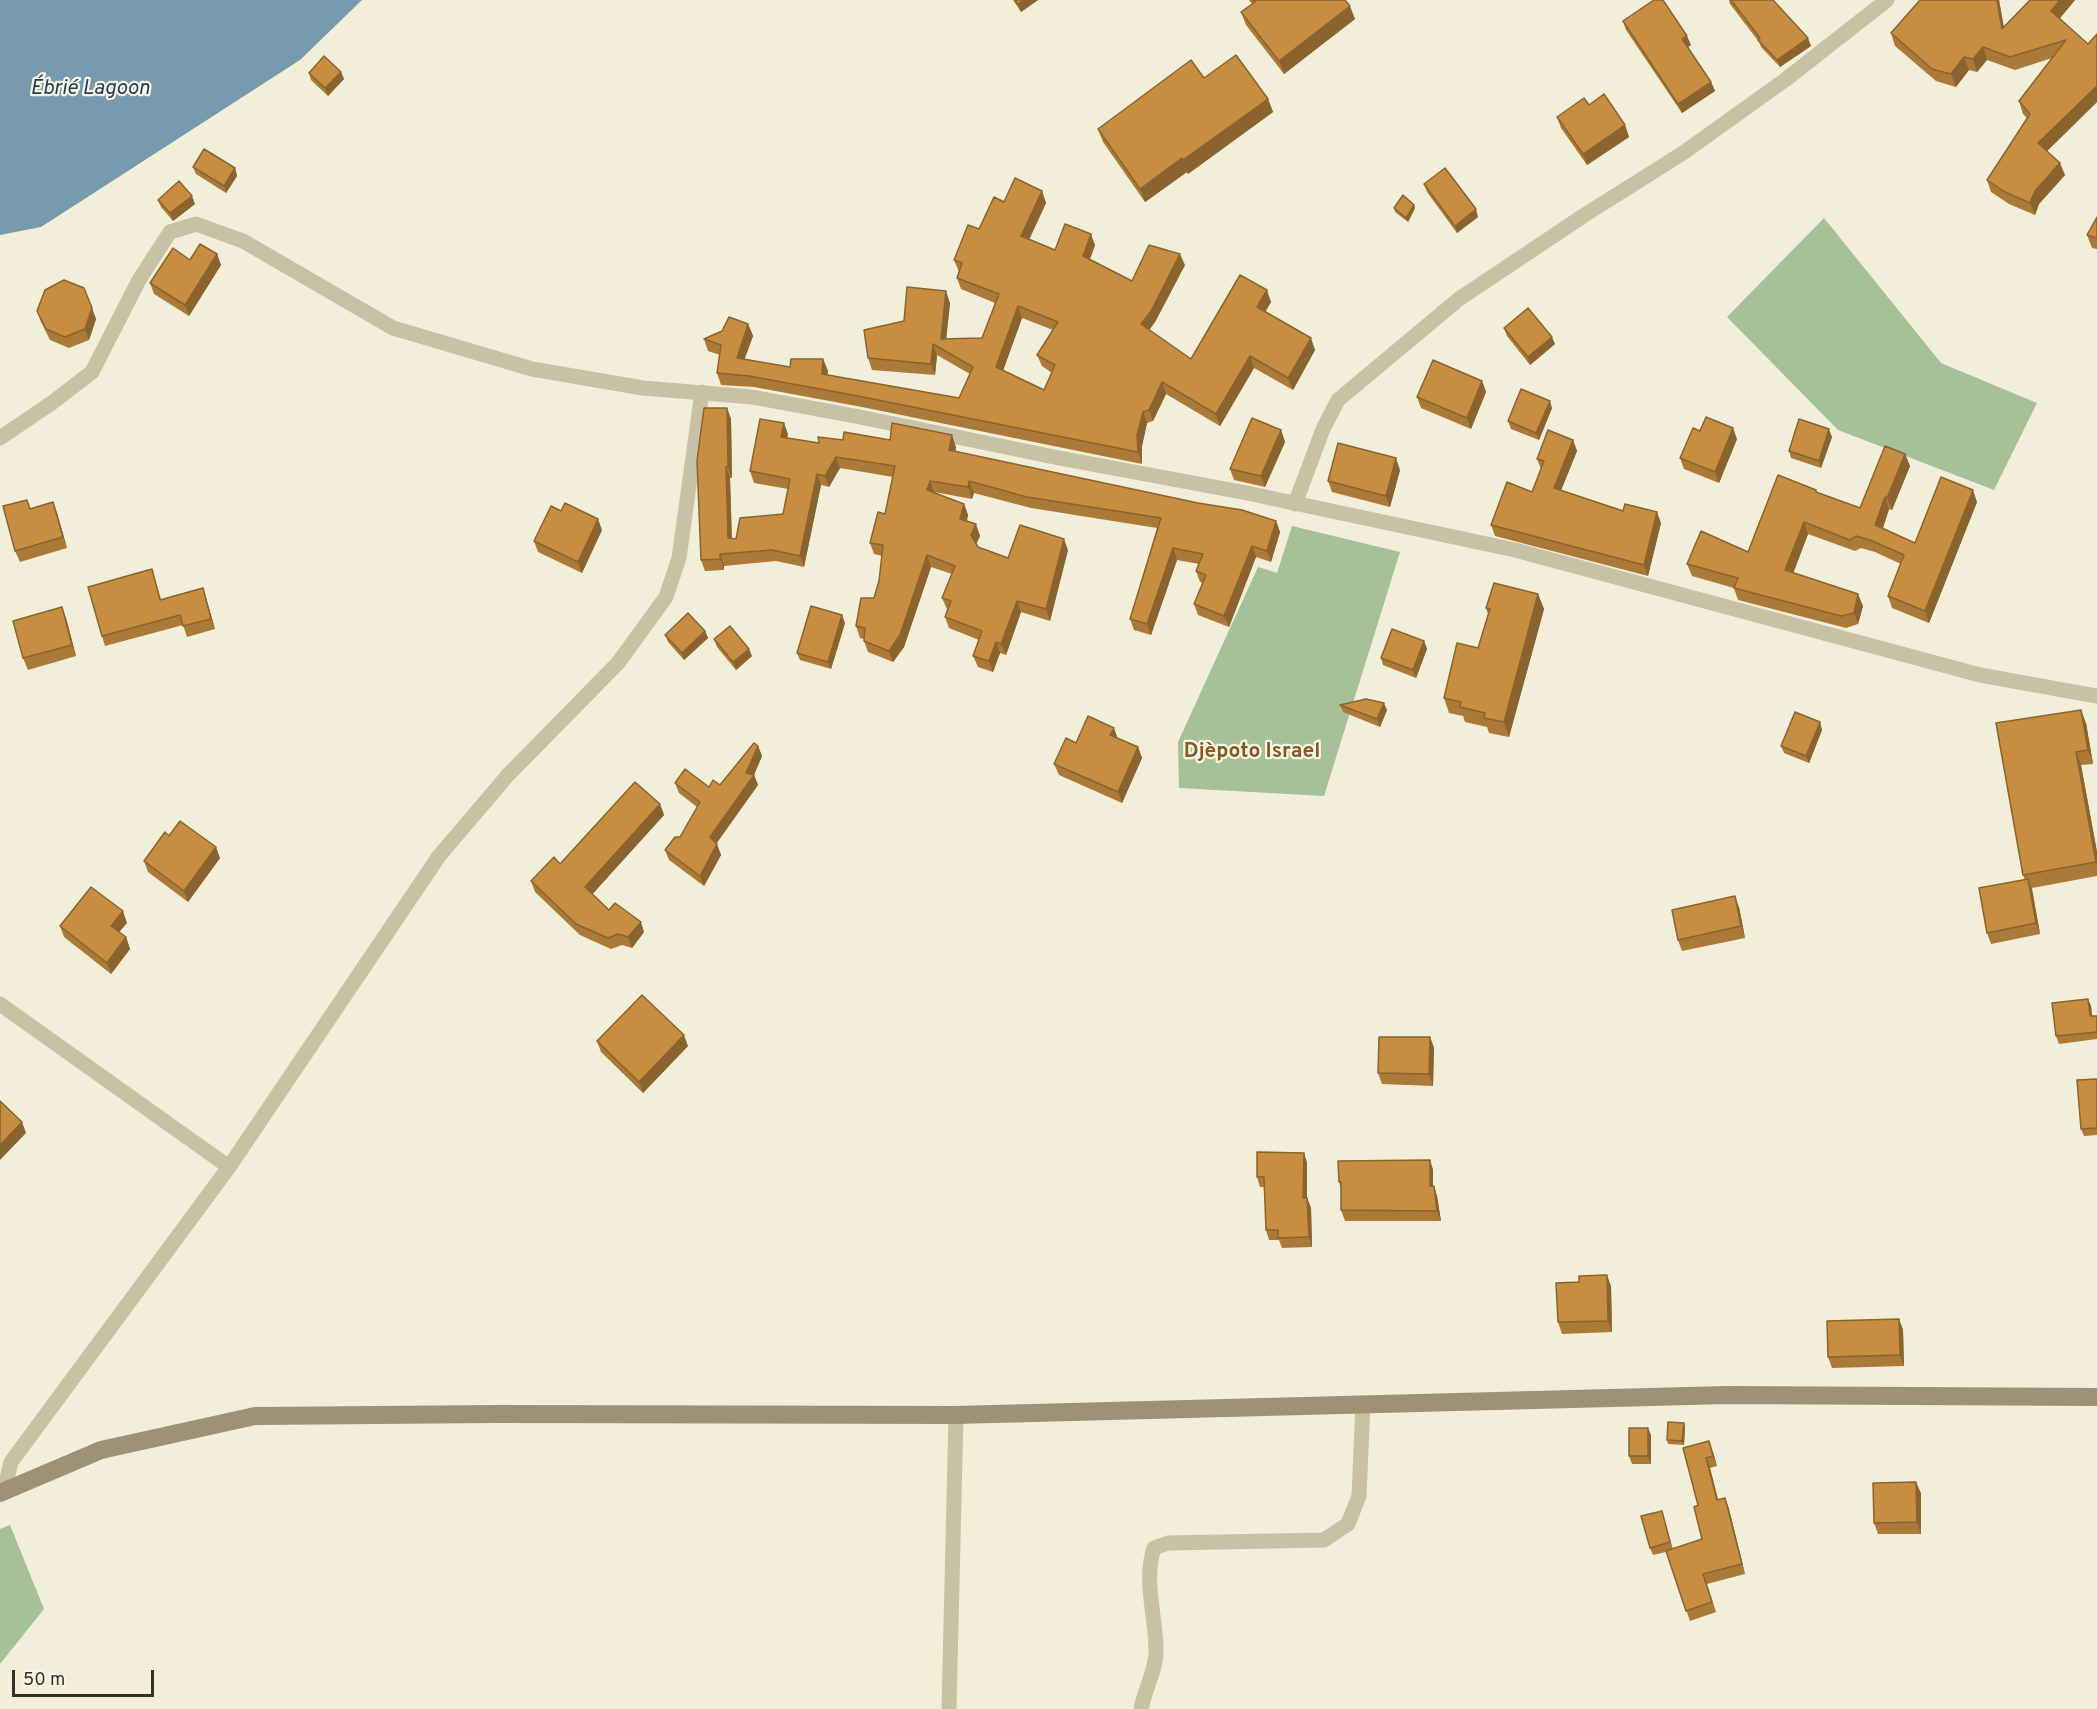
<!DOCTYPE html>
<html>
<head>
<meta charset="utf-8">
<style>
  body { margin:0 }
  #map { position:relative; width:2097px; height:1709px; overflow:hidden; background:#f1eed9; font-family:Overpass,sans-serif }
  canvas { display:block }
  .scale { position:absolute; left:12px; top:1670px; width:142px; height:27px; box-sizing:border-box; border:3px solid #352f26; border-top:0; padding-left:8px; font-size:18px; line-height:21px; white-space:nowrap; color:#352f26; -webkit-text-stroke:4px #f9f6e5; paint-order:stroke }
</style>
</head>
<body>
<div id="map">
<canvas width="2097" height="1709"></canvas>
<div class="scale">50 m</div>
</div>
<script>
const ctx = document.querySelector('canvas').getContext('2d');
ctx.lineJoin = 'round';
function fill(path, color) { ctx.fillStyle = color; ctx.fill(path, 'evenodd'); }
function strokePath(path, color, width, dash) { ctx.strokeStyle = color; ctx.lineWidth = width; ctx.lineCap = dash ? 'butt' : 'round'; ctx.setLineDash(dash || []); ctx.stroke(path); }
function drawText(font, color, halo, rows, align = 'center') {
  ctx.font = font + ' Overpass,sans-serif'; ctx.lineWidth = 4.5; ctx.setLineDash([]); ctx.textBaseline = 'middle'; ctx.strokeStyle = halo; ctx.fillStyle = color; for (const [text, x, y, turn = 0] of rows) {
    ctx.save(); ctx.translate(x, y); ctx.rotate((+turn || 0) * Math.PI / 180); ctx.textAlign = isNaN(turn) ? turn : align; if (halo) ctx.strokeText(text, 0, 0); ctx.fillText(text, 0, 0); ctx.restore();
  }
}
const green = new Path2D(`
  M1824 218 1941 363 2037 403 1994 490 1838 430 1727 317Z
  M1292 526 1400 552 1324 796 1179 788 1178 742 1258 567 1277 573Z
  M10 1525 44 1609 0 1664V1529Z`);
const water = new Path2D(`
  M0 0H362L300 60 41 227 0 235Z`);
const street = new Path2D(`
  M0 438 53 402 92 372 139 280 170 232 196 224 243 241 393 328 532 369 643 388 752 397 860 417 1059 458 1247 493 1515 550 1980 675 2097 696
  M1295 504 1323 429 1338 400 1459 299 1583 216 1683 153 1785 80 1887 0
  M0 1004 229 1167
  M4 1491 11 1462 229 1167 439 856 508 775 618 663 666 597 679 558 702 392
  M949 1709 956 1415
  M1141 1709C1144 1691 1157 1668 1156 1650 1156 1616 1143 1581 1154 1548L1168 1543 1324 1540 1348 1524 1359 1496 1363 1404`);
const secondary = new Path2D(`
  M0 1493 101 1450 255 1416 498 1414 956 1415 1727 1395 2097 1397`);
const wall = new Path2D(`
  M1013 0H1038L1021 12Z
  M1249 0H1345L1355 19 1284 74 1246 25 1241 12 1252 4Z
  M1729 0H1773L1811 46 1780 67 1761 47 1759 42 1730 4Z
  M1920 0H1999L2004 27 2030 0H2075L2060 18 2088 44 2097 34V102L2047 151 2065 175 2039 204 2035 215 2009 204 1991 192 1987 180 2027 118 2023 114 2019 101 2052 58 2015 70 1987 60 1977 72 1969 70 1956 87 1936 81 1895 46 1891 33Z
  M1623 21 1691 45 1688 47 1711 82 1715 91 1682 113 1626 30Z
  M341 72 344 79 328 96 311 80 309 73Z
  M1204 78 1268 99 1273 112 1188 174 1187 172 1145 202 1103 142 1098 129Z
  M1589 105 1625 125 1629 137 1587 165 1561 128 1557 117Z
  M193 167 235 168 237 176 226 193 196 174Z
  M1424 184 1478 217 1457 233 1427 192Z
  M1042 191 1046 203 1029 240 1055 250 1095 245 1090 259 1132 281 1185 265 1155 322 1149 330 1191 359 1271 302 1265 312 1315 350 1293 390 1254 368 1220 426 1166 394 1153 421 1147 423 1142 446V464L862 407 754 387 721 385 717 373 720 355 708 351 704 339 748 324 753 336 744 359 790 367 823 359 828 371 827 375 959 398 970 374 937 355 935 375 872 370 868 358 904 321 950 303 946 339 982 338 995 303 961 289 957 278 959 272 954 260 979 229 1004 202ZM1022 318 1053 330 1037 355 1042 366 1052 373 1044 390 1003 371Z
  M158 200 195 204 173 221 161 207Z
  M1394 208H1415L1408 222 1395 212Z
  M2097 217V249L2092 248 2087 235Z
  M217 254 221 265 189 316 154 294 150 283 190 260Z
  M84 288 96 319 89 340 69 348 50 340 41 322 37 311Z
  M1504 328 1555 344 1530 365 1507 336Z
  M1482 381 1486 392 1471 429 1421 408 1417 397Z
  M727 408 731 419 732 478H730L732 538 736 539 783 514 788 489 754 483 750 471 788 434 787 438 819 443 843 440H890L956 447 955 452 1276 521 1280 532 1271 562 1256 557 1229 627 1198 615 1194 604 1203 583 1200 582 1196 571 1199 564 1177 560 1151 635 1134 630 1130 619 1157 528 1031 508 974 493 972 499 934 492 964 504 968 515 967 521 980 536 976 544 978 547 1008 558 1068 550 1050 621 1021 612 1006 655 1000 653 993 672 978 667 973 656 979 640 949 628 945 617 947 609 942 598 952 574 931 567 904 647 893 662 868 652 864 641V639L860 638 856 626 874 598 879 581 882 556 874 554 870 543 885 514 893 477 840 468 829 487 821 485 804 567 776 561 724 566V570L705 571 701 560Z
  M1552 408 1539 440 1511 429 1508 421Z
  M1281 430 1285 442 1265 487 1234 480 1230 469Z
  M1700 431 1737 439 1719 483 1684 469 1680 458Z
  M1832 437 1821 468 1791 458 1789 451Z
  M1573 440 1577 451 1561 490 1661 523 1648 576 1495 536 1491 525 1532 492 1541 469 1537 459Z
  M1905 454 1910 466 1892 510 1889 509 1883 528 1915 543 1977 502 1929 623 1892 608 1888 596 1901 564 1875 552 1861 548 1855 551 1808 534 1793 573 1863 606 1858 624 1846 628 1738 600 1734 588 1692 576 1687 564 1748 552 1816 490 1817 493 1860 508Z
  M1400 470 1390 507 1332 492 1328 481Z
  M27 500 30 509 57 513 67 548 20 562 15 551Z
  M561 511 602 530 582 573 538 552 534 541Z
  M155 579 161 599 206 598 215 629 187 637 183 625 105 646 102 636Z
  M1538 594 1544 609 1509 737 1489 733 1487 727 1465 722 1463 716 1449 713 1444 698 1478 648 1488 614 1486 608Z
  M66 618 76 656 28 670 23 658Z
  M845 623 831 669 800 660 797 653Z
  M705 631 708 638 684 660 668 642 665 635Z
  M714 639 752 656 736 670 717 647Z
  M1424 641 1427 649 1416 678 1383 665 1381 658Z
  M1340 705 1387 710 1380 727 1343 712Z
  M1820 722 1822 730 1809 763 1784 753 1781 746Z
  M2086 723 2093 764 2081 765 2097 852V876L2032 888 2040 934 1991 944 1987 933 2025 880 2023 875Z
  M1117 738 1138 747 1142 758 1122 803 1059 775 1054 764 1076 743Z
  M758 746 762 756 754 775 758 785 716 843 721 855 704 886 669 860 665 850 680 837 697 807 679 793 675 783 709 787 720 785Z
  M660 804 664 815 592 894 609 910 644 932 632 948 622 945 611 949 580 935 535 892 531 881Z
  M169 836 220 858 188 902 148 872 144 861Z
  M1739 907 1745 938 1682 951 1678 940Z
  M127 923 119 932 126 937 130 949 111 974 64 937 60 926Z
  M2088 999 2091 1006 2092 1016H2097V1039L2059 1044 2056 1036Z
  M1430 1037 1434 1048 1433 1086 1382 1084 1378 1073Z
  M597 1041 688 1046 643 1093 601 1052Z
  M2097 1079V1135L2084 1136 2081 1129Z
  M1304 1153 1307 1163V1198L1311 1208 1312 1247 1282 1248 1279 1240H1269L1266 1230 1265 1187H1260L1257 1177Z
  M1430 1160 1433 1170V1186L1437 1196 1441 1221H1345L1341 1210V1189L1339 1182Z
  M1579 1282 1611 1286 1612 1332 1562 1334 1558 1322Z
  M1899 1319 1903 1330 1904 1366 1832 1368 1828 1357Z
  M1685 1426 1684 1445 1668 1444 1667 1440Z
  M1651 1435V1464H1632L1629 1456Z
  M1683 1448 1713 1452 1717 1466 1710 1468 1718 1500 1725 1498 1729 1509 1745 1574 1707 1584 1716 1612 1690 1621 1666 1552 1653 1555 1650 1548 1662 1511 1673 1549 1702 1539 1698 1505Z
  M1921 1493V1534H1878L1874 1523Z`);
const shadedWall = new Path2D(`
  M1024 0H1038L1021 12 1018 4Z
  M1997 0H1999L2006 41 2002 29Z
  M2060 0H2075L2056 23 2051 11Z
  M1350 6 1355 19 1284 74 1279 61Z
  M1687 36 1691 45 1686 48 1682 39Z
  M1808 38 1811 46 1780 67 1777 60Z
  M1983 47 1987 60 1977 72 1973 59Z
  M1964 57 1969 70 1956 87 1951 74Z
  M341 72 344 79 328 96 325 88Z
  M1711 82 1715 91 1682 113 1678 104Z
  M2097 86V102L2043 155 2038 143Z
  M1268 99 1273 112 1188 174 1183 160Z
  M1625 125 1629 137 1587 165 1583 154Z
  M1182 158 1187 172 1145 202 1140 189Z
  M2060 163 2065 175 2039 204 2035 215 2030 203 2035 191Z
  M235 168 237 176 226 193 224 186Z
  M1042 191 1046 203 1025 248 1021 236Z
  M192 196 195 204 173 221 170 213Z
  M1414 205 1415 208 1408 222 1406 218Z
  M1476 209 1478 217 1457 233 1455 226Z
  M1091 234 1095 245 1087 267 1083 256Z
  M217 254 221 265 189 316 185 305Z
  M1180 254 1185 265 1155 322 1145 336 1141 324Z
  M1267 290 1271 302 1261 319 1257 307Z
  M946 291 950 303 945 350 941 339Z
  M1018 306 1022 318 1000 379 996 367Z
  M92 308 96 319 89 340 85 329Z
  M748 324 753 336 741 369 737 358Z
  M1552 337 1555 344 1530 365 1528 357Z
  M1311 338 1315 350 1293 390 1288 378Z
  M933 344 937 355 935 375 931 364Z
  M1250 356 1254 368 1220 426 1216 414Z
  M823 359 828 371 826 386 822 374Z
  M1482 381 1486 392 1471 429 1467 418Z
  M1162 382 1166 394 1153 421 1149 410Z
  M1550 401 1552 408 1539 440 1536 433Z
  M727 408 731 419 732 478 728 467Z
  M1143 412 1147 423 1142 446V464L1138 452 1137 435Z
  M784 423 788 434 785 448 781 437Z
  M1733 428 1737 439 1719 483 1715 472Z
  M1829 429 1832 437 1821 468 1819 461Z
  M1281 430 1285 442 1265 487 1261 476Z
  M952 435 956 447 953 462 949 450Z
  M1573 440 1577 451 1558 498 1554 488Z
  M1905 454 1910 466 1892 510 1887 498Z
  M836 457 840 468 829 487 825 476Z
  M1396 458 1400 470 1390 507 1386 496Z
  M726 467 730 478 732 549 728 538Z
  M817 474 821 485 804 567 800 556Z
  M930 481 934 492 932 502 927 490Z
  M969 481 974 493 972 499 968 487Z
  M1973 490 1977 502 1929 623 1925 611Z
  M1885 497 1889 509 1880 537 1875 525Z
  M53 502 57 513 67 548 63 537Z
  M964 504 968 515 964 531 960 519Z
  M1657 512 1661 523 1648 576 1644 565Z
  M598 519 602 530 582 573 578 562Z
  M1276 521 1280 532 1271 562 1267 551Z
  M1804 522 1808 534 1790 582 1785 570Z
  M976 524 980 536 975 546 971 535Z
  M1064 539 1068 550 1050 621 1046 609Z
  M1252 546 1256 557 1229 627 1224 616Z
  M1173 548 1177 560 1151 635 1147 624Z
  M720 554 724 566V570L720 559Z
  M927 555 931 567 904 647 893 662 889 651Z
  M203 588 206 598 215 629 211 619Z
  M1538 594 1544 609 1509 737 1504 722Z
  M1858 594 1863 606 1858 624 1854 613Z
  M1017 601 1021 612 1006 655 1001 644Z
  M62 607 66 618 76 656 72 645Z
  M842 615 845 623 831 669 828 662Z
  M705 631 708 638 684 660 682 653Z
  M1424 641 1427 649 1416 678 1413 670Z
  M996 642 1000 653 993 672 989 661Z
  M749 649 752 656 736 670 733 662Z
  M1384 703 1387 710 1380 727 1377 719Z
  M2081 710 2086 723 2093 764 2088 750Z
  M1820 722 1822 730 1809 763 1806 756Z
  M1114 728 1118 739 1110 735Z
  M758 746 762 756 753 777 754 775 758 785 714 847 710 837 746 773Z
  M1138 747 1142 758 1122 803 1118 792Z
  M2076 752 2081 765 2097 852V864Z
  M660 804 664 815 589 898 585 887Z
  M717 844 721 855 704 886 700 876Z
  M216 847 220 858 188 902 184 891Z
  M2028 879 2032 890 2040 934 2036 923Z
  M1735 896 1739 907 1745 938 1741 926Z
  M123 911 127 923 115 937 111 926Z
  M641 922 644 932 632 948 628 937Z
  M126 937 130 949 111 974 107 963Z
  M2088 999 2091 1006 2093 1023 2090 1016Z
  M684 1035 688 1046 643 1093 639 1082Z
  M1430 1037 1434 1048 1433 1086 1429 1074Z
  M22 1122 26 1133 0 1160V1145Z
  M1304 1153 1307 1163V1208L1303 1198Z
  M1430 1160 1433 1170V1197L1430 1186Z
  M1434 1186 1437 1196 1441 1221 1437 1211Z
  M1307 1198 1311 1208 1312 1247 1309 1237Z
  M1607 1275 1611 1286 1612 1332 1608 1321Z
  M1899 1319 1903 1330 1904 1366 1900 1355Z
  M1684 1423 1685 1426 1684 1445 1682 1441Z
  M1648 1428 1651 1435V1464L1648 1456Z
  M1709 1441 1713 1452 1717 1466 1713 1456Z
  M1706 1458 1710 1468 1721 1511 1717 1500Z
  M1916 1482 1921 1493V1534L1917 1522Z
  M1725 1498 1729 1509 1745 1574 1742 1564Z`);
const building = new Path2D(`
  M1015 0H1024L1018 4Z
  M1253 0H1345L1350 6 1279 61 1241 12 1255 2Z
  M1654 0H1663L1687 36 1682 39 1711 82 1678 104 1623 21Z
  M1731 0H1773L1808 38 1777 60 1758 40 1760 38Z
  M1920 0H1997L2002 29 2030 0H2060L2051 11 2088 44 2097 34V86L2038 143 2060 163 2035 191 2030 203 2005 192 1987 180 2030 114 2019 101 2066 40 2010 57 1983 47 1973 59 1964 57 1951 74 1932 69 1891 33Z
  M1236 55 1268 99 1183 160 1182 158 1140 189 1098 129 1191 60 1204 78Z
  M324 56 341 72 325 88 309 73Z
  M1604 94 1625 125 1583 154 1557 117 1584 98 1589 105Z
  M204 149 235 168 224 186 193 167Z
  M1445 168 1476 209 1455 226 1424 184Z
  M1015 178 1042 191 1021 236 1055 250 1065 224 1091 234 1083 256 1132 281 1149 245 1180 254 1151 311 1141 324 1191 359 1240 275 1267 290 1257 307 1311 338 1288 378 1250 356 1216 414 1162 382 1149 410 1143 412 1137 435 1138 452 858 396 749 376 717 373 721 345 704 339 722 331 729 317 748 324 737 358 790 367 791 359H823L822 374 959 398 973 367 933 344 931 364 868 358 864 330 904 321 907 287 946 291 941 339 982 338 999 294 957 278 962 263 954 260 968 225 979 229 994 197 1004 202ZM1018 306 1058 322 1037 355 1055 365 1044 390 996 367Z
  M179 181 192 196 170 213 158 200Z
  M1403 195 1414 205 1406 218 1394 208Z
  M2097 217V238L2087 235Z
  M200 244 217 254 185 305 150 283 173 248 190 260Z
  M64 280 84 288 92 308 85 329 65 337 46 329 37 311 45 290Z
  M1528 308 1552 337 1528 357 1504 328Z
  M1433 360 1482 381 1467 418 1417 397Z
  M1521 389 1550 401 1536 433 1508 421Z
  M704 408H727L728 467H726L728 538 736 539 740 518 783 514 790 479 750 471 760 419 784 423 781 437 819 443 818 437 843 440 844 432 890 440 892 423 952 435 949 450 1198 503 1242 510 1276 521 1267 551 1252 546 1224 616 1194 604 1206 575 1196 571 1203 554 1173 548 1147 624 1130 619 1161 518 1027 497 969 481 968 487 930 481 927 490 964 504 960 519 976 524 971 535 978 547 1008 558 1020 525 1064 539 1046 609 1017 601 1001 644 996 642 989 661 973 656 982 631 945 617 951 601 942 598 955 566 927 555 900 635 889 651 864 641 865 628 856 626 861 598H874L879 581 883 545 870 543 878 512 885 514 895 466 836 457 825 476 817 474 800 556 772 550 720 554V559L701 560 697 461Z
  M1706 417 1733 428 1715 472 1680 458 1693 428 1700 431Z
  M1252 418 1281 430 1261 476 1230 469Z
  M1799 419 1829 429 1819 461 1789 451Z
  M1548 430 1573 440 1554 488 1623 511 1625 504 1657 512 1644 565 1491 525 1507 482 1532 492 1544 461 1537 459Z
  M1338 443 1396 458 1386 496 1328 481Z
  M1885 446 1905 454 1887 498 1885 497 1875 525 1915 543 1941 477 1973 490 1925 611 1888 596 1904 555 1870 540 1856 536 1850 540 1804 522 1785 570 1858 594 1854 613 1841 616 1734 588 1738 578 1687 564 1701 531 1748 552 1778 475 1816 490V492L1860 508Z
  M27 500 30 509 53 502 63 537 15 551 3 506Z
  M565 503 598 519 578 562 534 541 551 506 561 511Z
  M152 569 160 600 203 588 211 619 183 626 180 615 102 636 88 587Z
  M1494 583 1538 594 1504 722 1484 718 1485 713 1460 707 1461 702 1444 698 1457 643 1478 648 1490 609 1486 608Z
  M811 606 842 615 828 662 797 653Z
  M62 607 72 645 23 658 13 621Z
  M688 613 705 631 682 653 665 635Z
  M730 626 749 649 733 662 714 639Z
  M1392 629 1424 641 1413 670 1381 658Z
  M1366 699 1384 703 1377 719 1340 705Z
  M2081 710 2088 750 2076 752 2096 862 2023 875 1996 723Z
  M1795 712 1820 722 1806 756 1781 746Z
  M1088 716 1114 728 1110 735 1138 747 1118 792 1054 764 1066 738 1076 743Z
  M754 743 758 746 746 773 754 775 710 837 717 844 700 876 665 850 675 837H680L700 802 675 783 685 769 709 787 713 780 720 785Z
  M635 782 660 804 585 887 609 910 615 903 641 922 628 937 618 934 608 938 576 924 531 881 554 857 560 864Z
  M180 821 216 847 184 891 144 861 165 832 169 836Z
  M2028 879 2036 923 1987 933 1979 888Z
  M91 887 123 911 111 926 126 937 107 963 60 926Z
  M1735 896 1741 926 1678 940 1672 910Z
  M642 995 684 1035 639 1082 597 1041Z
  M2088 999 2090 1016H2097V1032L2056 1036 2052 1003Z
  M1379 1037H1430L1429 1074 1378 1073Z
  M2097 1079V1128L2081 1129 2077 1080Z
  M0 1101 22 1122 0 1145Z
  M1257 1152 1304 1153 1303 1198H1307L1309 1237 1278 1238V1230H1266L1264 1177H1257Z
  M1430 1160V1186H1434L1437 1211 1341 1210V1182H1339L1338 1161Z
  M1607 1275 1608 1321 1558 1322 1556 1283 1579 1282V1276Z
  M1899 1319 1900 1355 1828 1357 1827 1321Z
  M1668 1422 1684 1423 1682 1441 1667 1440Z
  M1629 1428H1648V1456H1629Z
  M1709 1441 1713 1456 1706 1458 1717 1500 1725 1498 1742 1564 1703 1574 1712 1602 1686 1611 1666 1551 1702 1539 1694 1507 1698 1505 1683 1448Z
  M1916 1482 1917 1522 1874 1523 1873 1483Z
  M1662 1511 1670 1542 1650 1548 1641 1516Z`);
const waterNames = [
  ["Ébrié Lagoon",90,90]
];
const neighbourhoodNames = [
  ["Djèpoto Israel",1252,753]
];
fill(green, '#a6c099');
fill(water, '#779aae');
strokePath(street, '#c9c1a5', 15);
strokePath(secondary, '#9d9176', 18);
fill(wall, '#ab7a38');
fill(shadedWall, '#8b632e');
fill(building, '#c78e41');
strokePath(building, '#8b632e', 1.5);
drawText('italic 21px', '#1c3f56', '#f9f6e5', waterNames);
drawText('bold 21px', '#84581f', '#f9f6e5', neighbourhoodNames);
</script>
</body>
</html>
